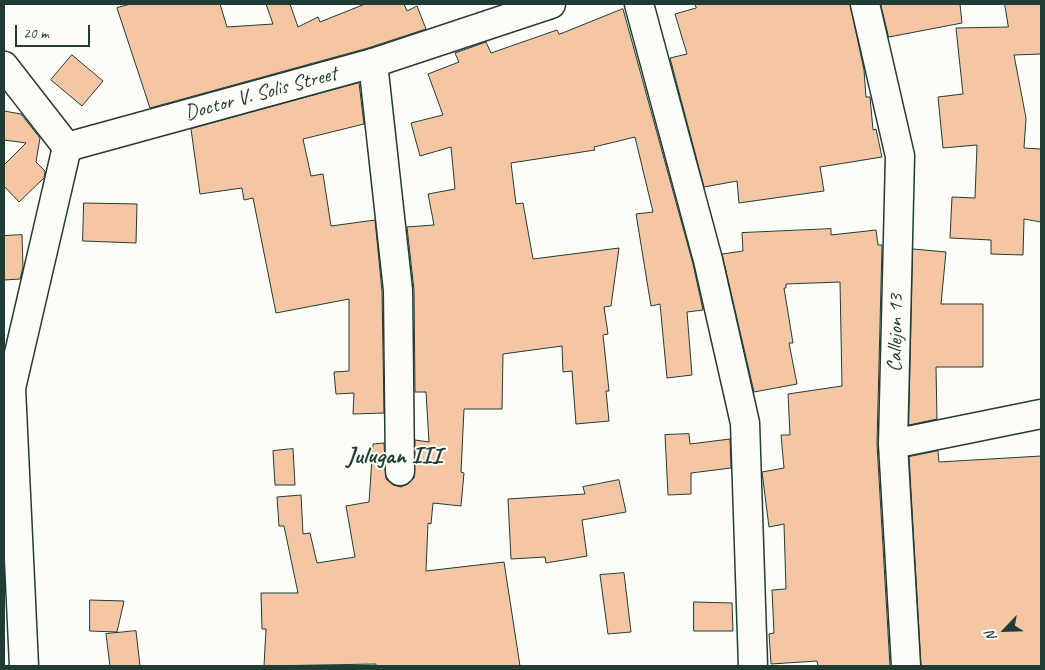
<!DOCTYPE html>
<html>
<head>
<meta charset="utf-8">
<style>
  body { margin:0 }
  #map { position:relative; width:1045px; height:670px; overflow:hidden; background:#fdfcf7; font-family:Caveat,sans-serif }
  canvas { display:block }
  .frame { position:absolute; inset:0; border:5px solid #1f3d34; pointer-events:none }
  .north { position:absolute; left:980px; top:605px; width:50px; height:50px; -webkit-text-stroke:4px #fdfcf7; paint-order:stroke; rotate:246deg; font-size:14px; font-weight:700; line-height:20px; text-align:center; color:#1f3d34 }
  .north::after { content:''; display:block; margin:auto; width:18px; height:22px; background:#1f3d34; clip-path:polygon(50% 0,100% 100%,50% 72%,0 100%) }
  .scale { position:absolute; left:15px; top:25px; width:75px; height:22px; box-sizing:border-box; border:2px solid #1f3d34; border-top:0; padding-left:6px; font-size:15px; line-height:18px; white-space:nowrap; color:#1f3d34; -webkit-text-stroke:4px #fdfcf7; paint-order:stroke }
</style>
</head>
<body>
<div id="map">
<canvas width="1045" height="670"></canvas>
<div class="frame"></div>
<div class="north">N</div>
<div class="scale">20 m</div>
</div>
<script>
const ctx = document.querySelector('canvas').getContext('2d');
ctx.lineJoin = 'round';
function fill(path, color) { ctx.fillStyle = color; ctx.fill(path, 'evenodd'); }
function strokePath(path, color, width, dash) { ctx.strokeStyle = color; ctx.lineWidth = width; ctx.lineCap = dash ? 'butt' : 'round'; ctx.setLineDash(dash || []); ctx.stroke(path); }
function drawText(font, color, halo, rows, align = 'center') {
  ctx.font = font + ' Caveat,sans-serif'; ctx.lineWidth = 4; ctx.setLineDash([]); ctx.textBaseline = 'middle'; ctx.strokeStyle = halo; ctx.fillStyle = color; for (const [text, x, y, turn = 0] of rows) {
    ctx.save(); ctx.translate(x, y); ctx.rotate((+turn || 0) * Math.PI / 180); ctx.textAlign = isNaN(turn) ? turn : align; if (halo) ctx.strokeText(text, 0, 0); ctx.fillText(text, 0, 0); ctx.restore();
  }
}
const building = new Path2D(`
  M131 4H220L227 27 273 24 266 4H290L298 27 318 17 320 22 365 4H404L407 11 417 6 426 29 368 48 150 108 117 8Z
  M695 4H850L864 70 866 97H870L873 130 876 129 882 157 820 167 824 191 739 203 737 181 704 187 670 58 687 54 675 14 696 8Z
  M881 4H960L962 23 889 37Z
  M1005 4H1041V54L1014 55 1026 118 1024 148 1041 149V222L1024 219 1023 255 991 254V240L950 238 952 197 975 198 977 145 943 148 938 97 963 94 956 28 1008 27Z
  M623 9 693 264 703 310 687 312 692 375 667 378 660 304 651 306 636 214 653 212 635 137 594 147 595 150 511 163 516 204 523 203 533 259 619 248 611 306 604 307 608 334 603 335 609 391H606L609 421 576 424 572 371 563 372 562 346 503 354 502 409H464L461 472 464 473 461 506 433 503 431 524 428 523 426 571 504 562 520 666H376V664L264 666 266 629H262L261 593H298L284 526H279L277 497 301 495 303 534 310 533 317 563 355 557 346 506 369 502 373 444 384 443 386 479 393 485 401 487 408 484 414 478 415 440 429 442 426 392H415L414 290 407 227 434 225 428 194 455 189 451 147 420 156 411 123 443 115 428 74 459 62 455 53 486 42 491 53 557 30 559 34Z
  M72 55 103 81 82 106 51 80Z
  M359 83 364 124 303 139 311 176 323 174 331 226 375 220 382 291 384 413 353 414 354 393 336 394 334 372 349 371V299L276 313 253 198 244 200 242 188 200 194 191 129Z
  M4 111 21 114 40 138 36 162 45 171 44 178 19 202 4 186V165L26 143 4 140Z
  M84 203 137 204 136 243 83 241Z
  M831 229V235L876 230 878 245H882L877 444 890 666H818L817 661 771 664 769 634 774 633 772 590 786 589 784 524 769 527 762 472 784 468 781 435H790L788 394 842 386 840 282 786 284V288H784L793 343H789L797 384 754 392 722 254 743 251 742 233Z
  M22 235 23 267 20 279 4 280V236Z
  M913 249 946 252 941 304H983V367H936L937 419 909 425Z
  M689 434 690 444 730 439 731 468 691 473V494L668 495 665 435Z
  M293 449 295 485H275L273 451Z
  M938 451 939 462 1041 456V666H921L909 457Z
  M619 480 626 512 582 520 587 556 546 563 545 557 511 559 508 499 585 494 583 487Z
  M624 573 631 632 608 634 600 575Z
  M90 600 124 601 117 632 90 631Z
  M694 602 732 603 733 631H694Z
  M136 631 140 666H110L106 634Z`);
const minor = new Path2D(`
  M639 4 708 260 745 423 753 666
  M865 4 900 156 893 444 906 666
  M373 63 398 290 400 471
  M893 444 1041 414
  M24 666 11 388 67 147`);
const tertiary = new Path2D(`
  M4 66 67 147 373 63 551 4`);
const streetNames = [
  ["Doctor V. Solis Street",261,94,-15],
  ["Callejon 13",896,333,-89]
];
const quarterNames = [
  ["Julugan III",394,457]
];
fill(building, '#f5c6a4');
strokePath(building, '#1f3d34', 1);
strokePath(minor, '#1f3d34', 31);
strokePath(tertiary, '#1f3d34', 31);
strokePath(minor, '#fdfcf7', 28);
strokePath(tertiary, '#fdfcf7', 28);
drawText('21px', '#1f3d34', '#fdfcf7', streetNames);
drawText('bold 24px', '#1f3d34', '#fdfcf7', quarterNames);
</script>
</body>
</html>
